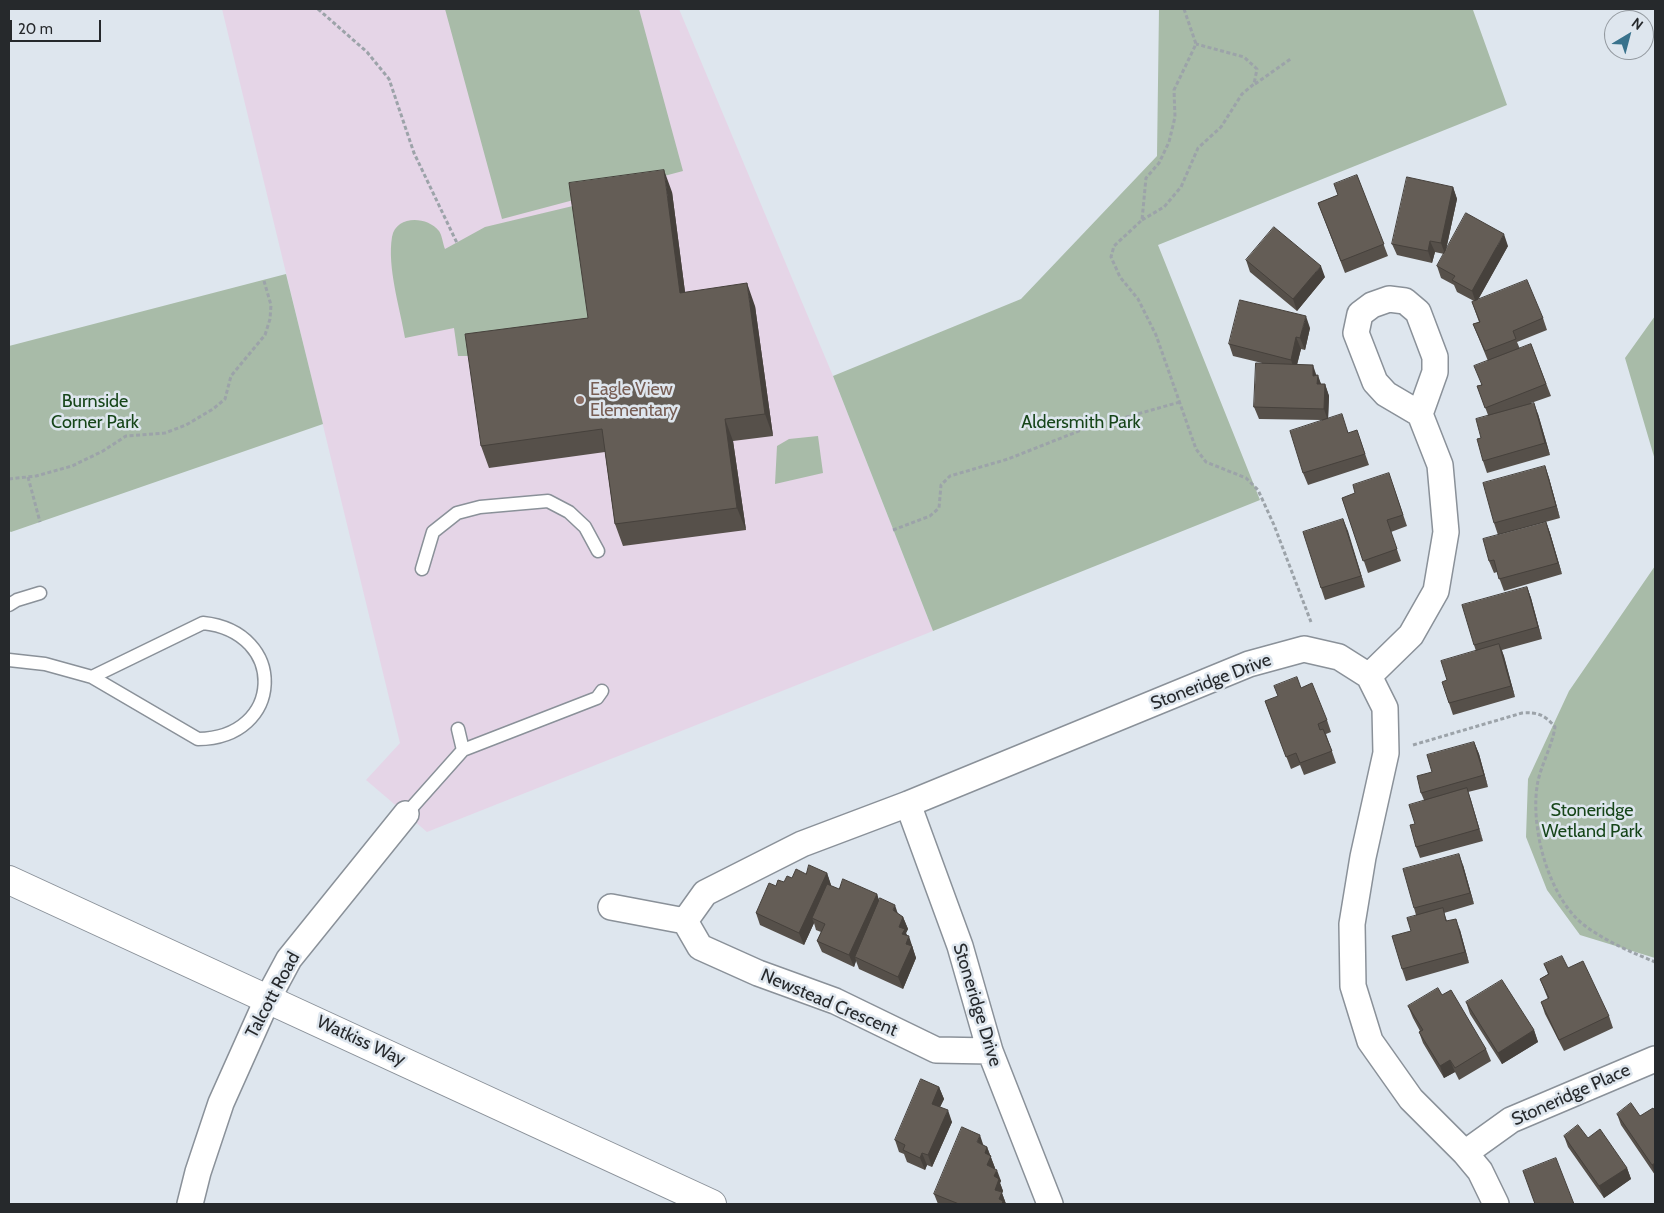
<!DOCTYPE html>
<html>
<head>
<meta charset="utf-8">
<style>
  body { margin:0 }
  #map { position:relative; width:1664px; height:1213px; overflow:hidden; background:#dee6ee; font-family:Cabin,sans-serif }
  canvas { display:block }
  .frame { position:absolute; inset:0; border:10px solid #26292c; pointer-events:none }
  .north { position:absolute; left:1604px; top:10px; width:50px; height:50px; box-sizing:border-box; background:#dee6ee; border:1px solid #949aa0; border-radius:50%; rotate:37deg; font-size:14px; font-weight:700; line-height:20px; text-align:center; color:#26292c }
  .north::after { content:''; display:block; margin:auto; width:18px; height:22px; background:#39728c; clip-path:polygon(50% 0,100% 100%,50% 72%,0 100%) }
  .scale { position:absolute; left:10px; top:20px; width:91px; height:22px; box-sizing:border-box; border:2px solid #26292c; border-top:0; padding-left:6px; font-size:15px; line-height:18px; white-space:nowrap; color:#26292c; -webkit-text-stroke:4px #dee6ee; paint-order:stroke }
</style>
</head>
<body>
<div id="map">
<canvas width="1664" height="1213"></canvas>
<div class="frame"></div>
<div class="north">N</div>
<div class="scale">20 m</div>
</div>
<script>
const ctx = document.querySelector('canvas').getContext('2d');
ctx.lineJoin = 'round';
function fill(path, color) { ctx.fillStyle = color; ctx.fill(path, 'evenodd'); }
function strokePath(path, color, width, dash) { ctx.strokeStyle = color; ctx.lineWidth = width; ctx.lineCap = dash ? 'butt' : 'round'; ctx.setLineDash(dash || []); ctx.stroke(path); }
function drawText(font, color, halo, rows, align = 'center') {
  ctx.font = font + ' Cabin,sans-serif'; ctx.lineWidth = 5; ctx.setLineDash([]); ctx.textBaseline = 'middle'; ctx.strokeStyle = halo; ctx.fillStyle = color; for (const [text, x, y, turn = 0] of rows) {
    ctx.save(); ctx.translate(x, y); ctx.rotate((+turn || 0) * Math.PI / 180); ctx.textAlign = isNaN(turn) ? turn : align; if (halo) ctx.strokeText(text, 0, 0); ctx.fillText(text, 0, 0); ctx.restore();
  }
}
const education = new Path2D(`
  M222 9H679L833 376 933 631 427 832 366 780 400 743Z`);
const green = new Path2D(`
  M445 9H639L683 171 502 219Z
  M1159 9 1473 10 1507 105 1158 245 1260 500 933 631 833 376 1021 299 1157 156Z
  M577 205 596 340 473 356H458L454 328 405 338C400 308 387 267 392 237 396 215 427 216 439 231 442 235 443 244 445 249L485 227Z
  M286 274 323 424 40 522 11 532 9 531V346Z
  M1655 316V460L1625 358Z
  M818 436 823 473 775 484 777 446 789 439Z
  M1655 566V958L1580 935 1547 890 1526 837 1528 779 1569 691Z`);
const path = new Path2D(`
  M318 9 367 52 389 79 414 153 457 243
  M1184 9 1196 44 1174 90 1175 117 1169 142 1159 163 1146 178 1142 220 1114 246 1111 257 1120 277 1138 299 1156 335 1196 449 1206 462 1246 478 1258 490 1274 525 1311 622
  M1255 84 1292 58
  M1142 220 1164 207 1181 187 1198 148 1221 127 1242 94 1254 84 1257 69 1244 57 1196 44
  M28 477 40 522
  M9 479 36 476 72 466 103 451 126 436 165 433 186 425 213 409 225 399 231 376 265 335 270 319 271 305 264 281
  M893 530 930 516 939 508 941 485 950 476 1008 459 1084 429 1180 402
  M1413 745 1522 713C1538 712 1545 715 1555 727 1552 746 1542 763 1538 781 1529 825 1548 897 1584 925 1605 941 1631 952 1655 962`);
const lane = new Path2D(`
  M422 569 433 532 457 513 480 507 548 501 569 512 585 527 598 551
  M9 605 17 600 40 593
  M9 660 45 664 92 677 198 739C284 738 288 632 203 623L92 677
  M458 729 463 750 597 698 602 691
  M406 814 463 750`);
const street = new Path2D(`
  M1369 676 1411 635 1436 591 1446 532 1440 465 1420 414 1386 394 1375 382 1356 333 1360 314 1372 305 1389 299 1405 301 1418 312 1435 357V372L1420 414
  M908 804 960 946 990 1051 1050 1204
  M611 907 685 921 700 947 758 973 835 1001 936 1050 990 1051
  M685 921 705 893 802 844 908 804 1249 664 1304 649 1339 657 1369 676 1385 708 1386 753 1363 857 1352 924 1353 986 1370 1041 1411 1099 1465 1153 1480 1171 1496 1204
  M1465 1153 1511 1120 1655 1059
  M190 1204 198 1172 221 1103 268 998 289 959 406 814`);
const secondary = new Path2D(`
  M9 880 712 1204`);
const wall = new Path2D(`
  M1357 175 1388 256 1345 273 1318 203 1338 195Z
  M1453 187 1457 199 1446 250 1508 246 1478 300 1543 318 1547 330 1517 342 1520 349 1531 344 1551 396 1531 403 1538 414 1550 455 1487 473 1483 461 1481 438 1488 415 1477 386 1481 385 1488 361 1473 324 1479 322 1472 302 1474 301 1457 292 1454 285 1441 278 1437 266 1444 254 1435 252 1432 263 1397 255 1392 244Z
  M672 192 685 292 755 306 773 436 733 441 746 530 623 546 615 524 605 452 489 468 481 446 588 318Z
  M1246 260 1325 277 1297 311 1250 272Z
  M1310 328 1305 350 1301 349 1297 365 1317 375 1321 384H1325L1329 396 1328 418 1361 442 1369 465 1308 485 1303 473 1322 420 1259 419 1254 407 1262 363 1233 356 1229 344Z
  M1545 466 1549 478 1560 518 1498 535 1494 523Z
  M1393 485 1407 526 1391 532 1401 561 1368 573 1342 498Z
  M1343 519 1365 587 1325 600 1321 588Z
  M1546 522 1550 533 1562 574 1504 591 1497 572 1494 573 1489 561Z
  M1527 587 1531 598 1542 639 1502 650 1515 697 1453 715 1449 703 1447 680 1476 651 1474 645Z
  M1265 701 1327 720 1331 732 1326 734 1336 763 1304 775 1300 765 1291 769Z
  M1474 742 1479 754 1488 787 1468 792 1483 841 1420 858 1416 847 1415 824 1424 800 1421 793Z
  M1463 865 1474 904 1444 913 1447 921 1460 930 1469 963 1406 981 1402 969 1411 931 1416 915 1414 908Z
  M827 873 831 885V886L839 889 877 894 879 901 903 917 908 929 906 933 913 948V949L916 958 903 989 859 969 856 961 854 967 822 952 817 941 821 932 816 930 814 923 804 945 760 925 756 913 776 886 792 878 806 874Z
  M1544 964 1568 968 1609 1016 1613 1028 1564 1051 1545 1014 1541 1002 1548 999 1540 979 1548 974Z
  M1442 995 1486 1049 1491 1061 1459 1080 1455 1072 1444 1078 1423 1043 1419 1032 1420 1031 1413 1018 1408 1006Z
  M1466 1002 1534 1030 1538 1042 1502 1064 1470 1014Z
  M939 1087 944 1099 940 1107 952 1122 932 1167 927 1165 925 1170 907 1162 904 1154 899 1152 895 1140Z
  M1655 1111V1175L1621 1125 1617 1114 1640 1116Z
  M1564 1136 1588 1138 1627 1168 1631 1179 1604 1198 1568 1147Z
  M984 1146 987 1147 995 1168 994 1169 1001 1181 1000 1183 1003 1191 1002 1193 1006 1204H938L934 1194Z`);
const shadedWall = new Path2D(`
  M664 170 672 192 688 315 680 293Z
  M1453 187 1457 199 1445 254 1441 243Z
  M1504 234 1508 246 1476 303 1472 291Z
  M1430 241 1435 252 1432 263 1428 251Z
  M1321 266 1325 277 1297 311 1293 299Z
  M747 283 755 306 773 436 765 414Z
  M1306 316 1310 328 1305 350 1300 338Z
  M1296 337 1301 349 1295 372 1291 360Z
  M1313 365 1317 377 1313 376Z
  M1318 375 1322 387 1317 384Z
  M1325 384 1329 396 1328 421 1324 409Z
  M1534 403 1538 414 1550 455 1545 443Z
  M725 419 733 441 746 530 737 508Z
  M1545 466 1549 478 1560 518 1556 506Z
  M1343 519 1348 531 1365 587 1361 576Z
  M1546 522 1550 533 1562 574 1558 563Z
  M1527 587 1531 598 1542 639 1538 627Z
  M1499 644 1504 656 1515 697 1511 686Z
  M1474 742 1479 754 1488 787 1484 775Z
  M1467 788 1471 800 1483 841 1479 829Z
  M1459 854 1463 865 1474 904 1470 893Z
  M827 873 831 885 815 920 812 918 814 923 804 945 799 933Z
  M877 894 881 906 855 957 856 961 854 967 849 955Z
  M895 905 899 917 893 910Z
  M903 917 908 929 906 933 908 939 909 936 916 958 903 989 898 977 899 927Z
  M1456 919 1460 930 1469 963 1465 952Z
  M1534 1030 1538 1042 1502 1064 1498 1053Z
  M1450 1060 1455 1072 1444 1078 1440 1066Z
  M939 1087 944 1099 936 1115 932 1104Z
  M948 1110 952 1122 932 1167 928 1155Z
  M980 1135 984 1147 977 1142Z
  M987 1147 995 1168 991 1177 987 1165 985 1153Z
  M922 1153 927 1165 925 1170 920 1158Z
  M1655 1163V1174L1652 1165Z
  M1627 1168 1631 1179 1604 1198 1599 1186Z
  M997 1170 1001 1181 1000 1183 1003 1191 1002 1193 1006 1204H1001L995 1190 994 1176Z`);
const building = new Path2D(`
  M664 170 680 293 747 283 765 414 725 419 737 508 615 524 602 429 481 446 465 334 588 318 569 183Z
  M1357 175 1384 244 1341 261 1318 203 1338 195 1334 184Z
  M1407 177 1453 187 1441 243 1430 241 1428 251 1392 244Z
  M1466 213 1504 234 1472 291 1452 280 1455 276 1437 266Z
  M1274 227 1321 266 1293 299 1246 260Z
  M1527 280 1543 318 1513 331 1516 339 1485 351 1473 324 1480 322 1472 302Z
  M1240 300 1306 316 1300 338 1296 337 1291 360 1229 344Z
  M1531 344 1546 384 1485 408 1477 386 1482 385 1474 366Z
  M1256 363 1313 365V376L1318 375 1317 384H1325L1324 409 1254 407Z
  M1534 403 1545 443 1483 461 1477 439 1481 438 1476 419Z
  M1342 414 1348 433 1357 430 1365 454 1303 473 1290 431Z
  M1545 466 1556 506 1494 523 1483 483Z
  M1389 473 1403 515 1387 520 1397 549 1363 561 1342 498 1355 493 1353 485Z
  M1343 519 1361 576 1321 588 1303 532Z
  M1546 522 1558 563 1499 579 1494 560 1489 561 1483 539Z
  M1527 587 1538 627 1474 645 1462 605Z
  M1499 644 1511 686 1449 703 1442 682 1447 680 1441 661Z
  M1297 677 1301 688 1312 683 1327 720 1318 724 1320 730 1323 729 1332 751 1300 763 1296 753 1286 757 1265 701 1278 696 1274 686Z
  M1474 742 1484 775 1421 793 1417 776 1432 772 1427 755Z
  M1467 788 1479 829 1416 847 1410 825 1415 824 1409 805Z
  M1459 854 1470 893 1414 908 1403 869Z
  M809 865 827 873 799 933 756 913 769 883 776 886 778 880 784 882 787 876 792 878 796 869 806 874Z
  M843 879 877 894 849 955 817 941 825 924 812 918 827 884 839 889Z
  M880 898 895 905 893 910 903 917 899 927 905 929 902 934 909 936 906 944 912 946 898 977 855 957Z
  M1443 908 1446 921 1456 919 1465 952 1402 969 1392 936 1411 931 1407 918Z
  M1562 956 1568 968 1583 961 1609 1016 1559 1040 1541 1002 1549 998 1540 979 1549 974 1544 964Z
  M1502 980 1534 1030 1498 1053 1466 1002Z
  M1438 988 1442 995 1451 990 1486 1049 1455 1068 1450 1060 1440 1066 1419 1032 1423 1030 1408 1006Z
  M921 1079 939 1087 932 1104 948 1110 928 1155 922 1153 920 1158 903 1150 905 1145 895 1140Z
  M1631 1103 1640 1116 1653 1108 1655 1111V1163L1652 1165 1617 1114Z
  M1578 1125 1588 1138 1600 1129 1627 1168 1599 1186 1564 1136Z
  M962 1127 980 1135 977 1142 987 1147 985 1153 991 1156 987 1165 997 1170 994 1176 999 1179 995 1190 1002 1192 999 1199 1003 1201 1002 1204H959L934 1194Z
  M1556 1158 1574 1204H1535L1523 1171Z`);
const markers = [
  [580,400,5,"#8d6e63"]
];
const educationNames = [
  ["Eagle View",590,390],
  ["Elementary",590,411]
];
const parkNames = [
  ["Burnside",95,402],
  ["Corner Park",95,423],
  ["Aldersmith Park",1081,423],
  ["Stoneridge",1592,811],
  ["Wetland Park",1592,832]
];
const streetNames = [
  ["Stoneridge Drive",1211,682,-21],
  ["Talcott Road",273,995,-62],
  ["Newstead Crescent",829,1003,23],
  ["Stoneridge Drive",977,1005,73],
  ["Watkiss Way",361,1041,25],
  ["Stoneridge Place",1571,1095,-24]
];
fill(education, '#e5d5e7');
fill(green, '#a8bba8');
strokePath(lane, '#8a9199', 15);
strokePath(street, '#8a9199', 28);
strokePath(secondary, '#8a9199', 30);
strokePath(path, '#9ca3a9', 3, [4, 2.5]);
strokePath(lane, '#fff', 12);
strokePath(street, '#fff', 25);
strokePath(secondary, '#fff', 28);
fill(wall, '#56504a');
fill(shadedWall, '#46413c');
fill(building, '#645d56');
strokePath(building, '#46413c', 1);
for (const [x, y, r, color] of markers) { const dot = new Path2D(); dot.arc(x, y, r, 0, 2 * Math.PI); ctx.fillStyle = color; ctx.fill(dot); strokePath(dot, '#dee6ee', 2); }
drawText('18px', '#785e54', '#dee6ee', educationNames, 'left');
drawText('18px', '#164519', '#dee6ee', parkNames);
drawText('18px', '#26292c', '#dee6ee', streetNames);
</script>
</body>
</html>
